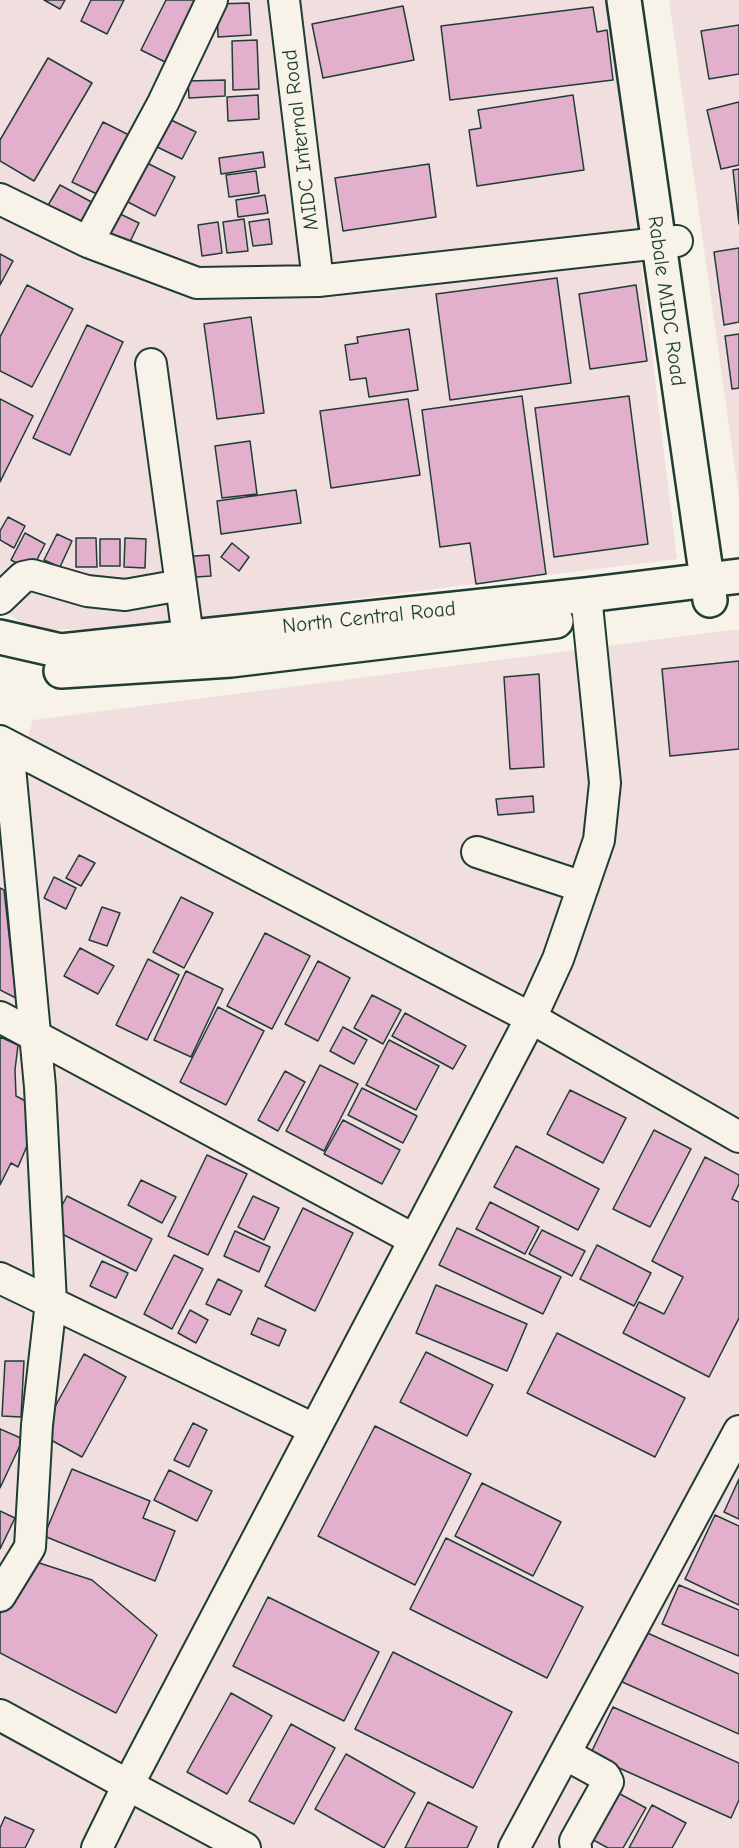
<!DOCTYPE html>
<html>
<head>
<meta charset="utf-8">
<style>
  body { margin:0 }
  canvas { display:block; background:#f7f3e8 }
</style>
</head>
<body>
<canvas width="739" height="1848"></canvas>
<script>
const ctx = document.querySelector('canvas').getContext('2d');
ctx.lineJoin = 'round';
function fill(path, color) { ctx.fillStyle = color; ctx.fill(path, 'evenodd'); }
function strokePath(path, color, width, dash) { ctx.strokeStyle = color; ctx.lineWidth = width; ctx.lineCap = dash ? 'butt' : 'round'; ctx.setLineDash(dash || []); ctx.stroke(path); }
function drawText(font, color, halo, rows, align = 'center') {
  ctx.font = font + ' "Comic Neue",sans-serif'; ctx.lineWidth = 4.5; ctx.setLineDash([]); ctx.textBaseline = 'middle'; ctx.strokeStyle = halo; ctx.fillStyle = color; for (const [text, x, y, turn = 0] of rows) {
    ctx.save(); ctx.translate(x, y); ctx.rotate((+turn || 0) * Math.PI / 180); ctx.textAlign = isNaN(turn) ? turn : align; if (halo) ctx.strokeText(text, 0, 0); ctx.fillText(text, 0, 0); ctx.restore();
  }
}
const built = new Path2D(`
  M0 0H609L677 559 113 629 36 630 0 610Z
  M669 0H739V497Z
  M739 629V1848H0V761L18 770 33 720Z`);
const building = new Path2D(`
  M44 0H65L60 9Z
  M91 0H124L107 34 81 21Z
  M166 0H202L169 64 141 50Z
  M249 3 251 35 218 37 217 4Z
  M403 6 414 60 323 78 312 24Z
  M593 7 597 32 607 30 613 80 450 100 441 26Z
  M739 25V74L709 79 701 31Z
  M257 40 259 89 233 90 232 41Z
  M48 58 92 83 34 181 0 161V140Z
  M225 80V96L189 98 188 81Z
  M258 95 259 119 228 121 227 97Z
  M573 95 584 170 477 186 469 130 481 128 478 110Z
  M739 102V165L721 169 707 110Z
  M167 118 196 132 182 159 153 145Z
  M103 122 131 136 101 196 72 182Z
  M263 152 265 167 221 174 219 158Z
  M143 161 175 177 155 216 124 200Z
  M429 164 436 217 343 231 335 178Z
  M739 169V224L733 170Z
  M256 171 259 193 229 197 226 175Z
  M60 185 99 206 86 229 47 207Z
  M265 195 268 213 238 217 236 200Z
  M116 212 139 223 127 248 104 237Z
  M244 219 248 251 227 253 223 222Z
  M269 219 272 244 253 246 249 222Z
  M218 222 222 253 202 256 198 225Z
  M739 248V322L724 325 714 252Z
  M0 254 13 261 0 285Z
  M557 278 571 383 450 400 436 294Z
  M27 285 73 309 32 387 0 371V337Z
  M636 285 647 361 590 369 579 294Z
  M251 317 264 413 217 419 204 324Z
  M87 325 123 342 70 455 33 438Z
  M409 329 418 390 369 397 366 378 350 380 345 345 358 343 357 337Z
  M739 334V388L732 389 725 336Z
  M522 396 546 574 476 584 470 543 440 547 422 410Z
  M629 396 648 544 554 557 535 408Z
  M0 399 33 416 0 482Z
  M408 399 420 475 331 488 320 411Z
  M250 441 257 494 222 498 215 446Z
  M296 490 301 523 221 534 217 501Z
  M8 517 25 526 14 548 0 540V531Z
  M25 533 45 544 31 571 11 560Z
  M57 534 72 541 60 567 44 560Z
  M76 538H96L97 567H76Z
  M125 538 146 539 145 568 124 567Z
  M100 539H120V566H100Z
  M232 543 249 557 239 571 221 557Z
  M209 555 211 576 181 578 180 557Z
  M739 661V749L670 756 662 669Z
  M539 674 544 767 510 769 504 677Z
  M533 796 534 812 498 815 496 799Z
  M79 855 95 863 81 886 66 878Z
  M54 877 76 888 66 909 44 898Z
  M0 888 4 890 16 998 0 990Z
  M181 897 213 913 184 968 153 952Z
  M102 907 120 913 107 946 89 940Z
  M265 933 310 956 272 1029 227 1006Z
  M80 948 114 966 98 994 64 976Z
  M148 959 179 975 147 1040 116 1025Z
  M318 961 350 978 318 1041 285 1024Z
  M186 971 223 989 191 1057 154 1040Z
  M372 995 401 1010 383 1044 354 1028Z
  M218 1007 264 1031 226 1105 180 1082Z
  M405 1013 466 1046 453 1069 392 1036Z
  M343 1027 367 1040 354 1064 330 1051Z
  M0 1037 18 1045 15 1070 16 1096 35 1106 38 1120 18 1167 11 1163 0 1185Z
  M389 1040 439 1066 416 1110 366 1085Z
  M320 1065 358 1084 324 1151 286 1131Z
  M285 1071 305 1082 278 1131 258 1120Z
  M362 1088 417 1116 403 1143 348 1115Z
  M570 1090 626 1118 603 1163 547 1134Z
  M343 1120 400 1150 382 1184 324 1154Z
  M654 1130 691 1149 650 1227 613 1209Z
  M516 1146 599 1189 578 1230 494 1187Z
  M207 1155 247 1174 208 1255 168 1236Z
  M705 1157 739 1175V1184L732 1199 739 1202V1318L709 1377 623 1333 639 1302 664 1314 683 1277 652 1261Z
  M141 1180 176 1197 162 1223 128 1205Z
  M67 1196 152 1239 136 1271 50 1228Z
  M253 1196 279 1208 264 1240 238 1227Z
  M490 1202 539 1227 525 1254 476 1229Z
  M303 1208 353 1233 315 1311 265 1286Z
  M457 1228 561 1277 543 1314 439 1265Z
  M542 1230 585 1251 572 1276 529 1254Z
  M235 1231 270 1247 259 1272 224 1256Z
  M597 1245 651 1273 634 1306 580 1279Z
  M174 1255 203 1269 172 1329 144 1314Z
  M102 1261 128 1273 116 1298 90 1286Z
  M218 1279 242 1291 230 1315 206 1304Z
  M436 1285 527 1324 507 1371 416 1333Z
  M190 1310 208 1320 196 1343 178 1333Z
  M258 1318 286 1330 279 1346 251 1334Z
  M557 1333 685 1398 655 1457 527 1393Z
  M426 1352 493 1385 467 1436 400 1402Z
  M84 1354 126 1377 82 1457 40 1434Z
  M5 1361H24L21 1417 2 1416Z
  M193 1423 207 1430 189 1467 174 1460Z
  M375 1426 471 1474 415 1585 318 1536Z
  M0 1429 23 1439 0 1488Z
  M72 1469 150 1501 143 1518 175 1531 155 1581 44 1536Z
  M169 1470 212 1491 197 1521 154 1500Z
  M739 1479V1519L724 1512Z
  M482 1483 561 1522 533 1576 455 1536Z
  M0 1511 15 1518 0 1549Z
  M715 1515 739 1526V1605L685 1579Z
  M446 1538 583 1607 547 1678 410 1609Z
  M30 1560 92 1580 157 1635 116 1713 0 1653V1614Z
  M679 1585 739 1610V1656L662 1624Z
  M268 1597 379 1652 344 1721 233 1666Z
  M643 1631 739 1674V1734L620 1681Z
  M393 1652 512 1712 473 1788 355 1729Z
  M231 1693 272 1716 227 1794 187 1772Z
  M613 1707 739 1763V1800L731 1818 590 1755Z
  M291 1724 335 1748 294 1824 249 1801Z
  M346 1754 415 1793 384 1848 315 1809Z
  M609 1788 646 1808 623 1848H608L584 1835Z
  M428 1802 477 1827 467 1848H405Z
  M652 1805 686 1823 672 1848H629Z
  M5 1817 34 1830 25 1848H0V1828Z`);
const minor = new Path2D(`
  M284 0 318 281
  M0 199 88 242 197 283 318 281 677 241
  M88 242 163 103 212 0
  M151 364 188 637
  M0 599 23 577 32 575 87 591 125 595 181 585
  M0 741 531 1018 739 1137
  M477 852 583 887
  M0 1017 413 1239
  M0 1278 314 1429
  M0 1596 30 1547 37 1425 51 1302 40 1087 8 746
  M0 1715 128 1785 97 1848
  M565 1754 605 1776 608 1782 575 1841 576 1848
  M245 1848 128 1785 531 1018 558 959 599 840 605 783 586 595
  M514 1848 739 1431`);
const major = new Path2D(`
  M624 0 710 600
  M0 637 61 651 586 595 739 576
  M61 671 231 660 556 621`);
const streetNames = [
  ["MIDC Internal Road",301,140,-97],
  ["Rabale MIDC Road",666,301,82],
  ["North Central Road",369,618,-6]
];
fill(built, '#f1dfe0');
fill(building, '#e2afcc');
strokePath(building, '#1f3d34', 1.5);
strokePath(minor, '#1f3d34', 34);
strokePath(major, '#1f3d34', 38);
strokePath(minor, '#f7f3e8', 30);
strokePath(major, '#f7f3e8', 33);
drawText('21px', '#1f3d34', '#f7f3e8', streetNames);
</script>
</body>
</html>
